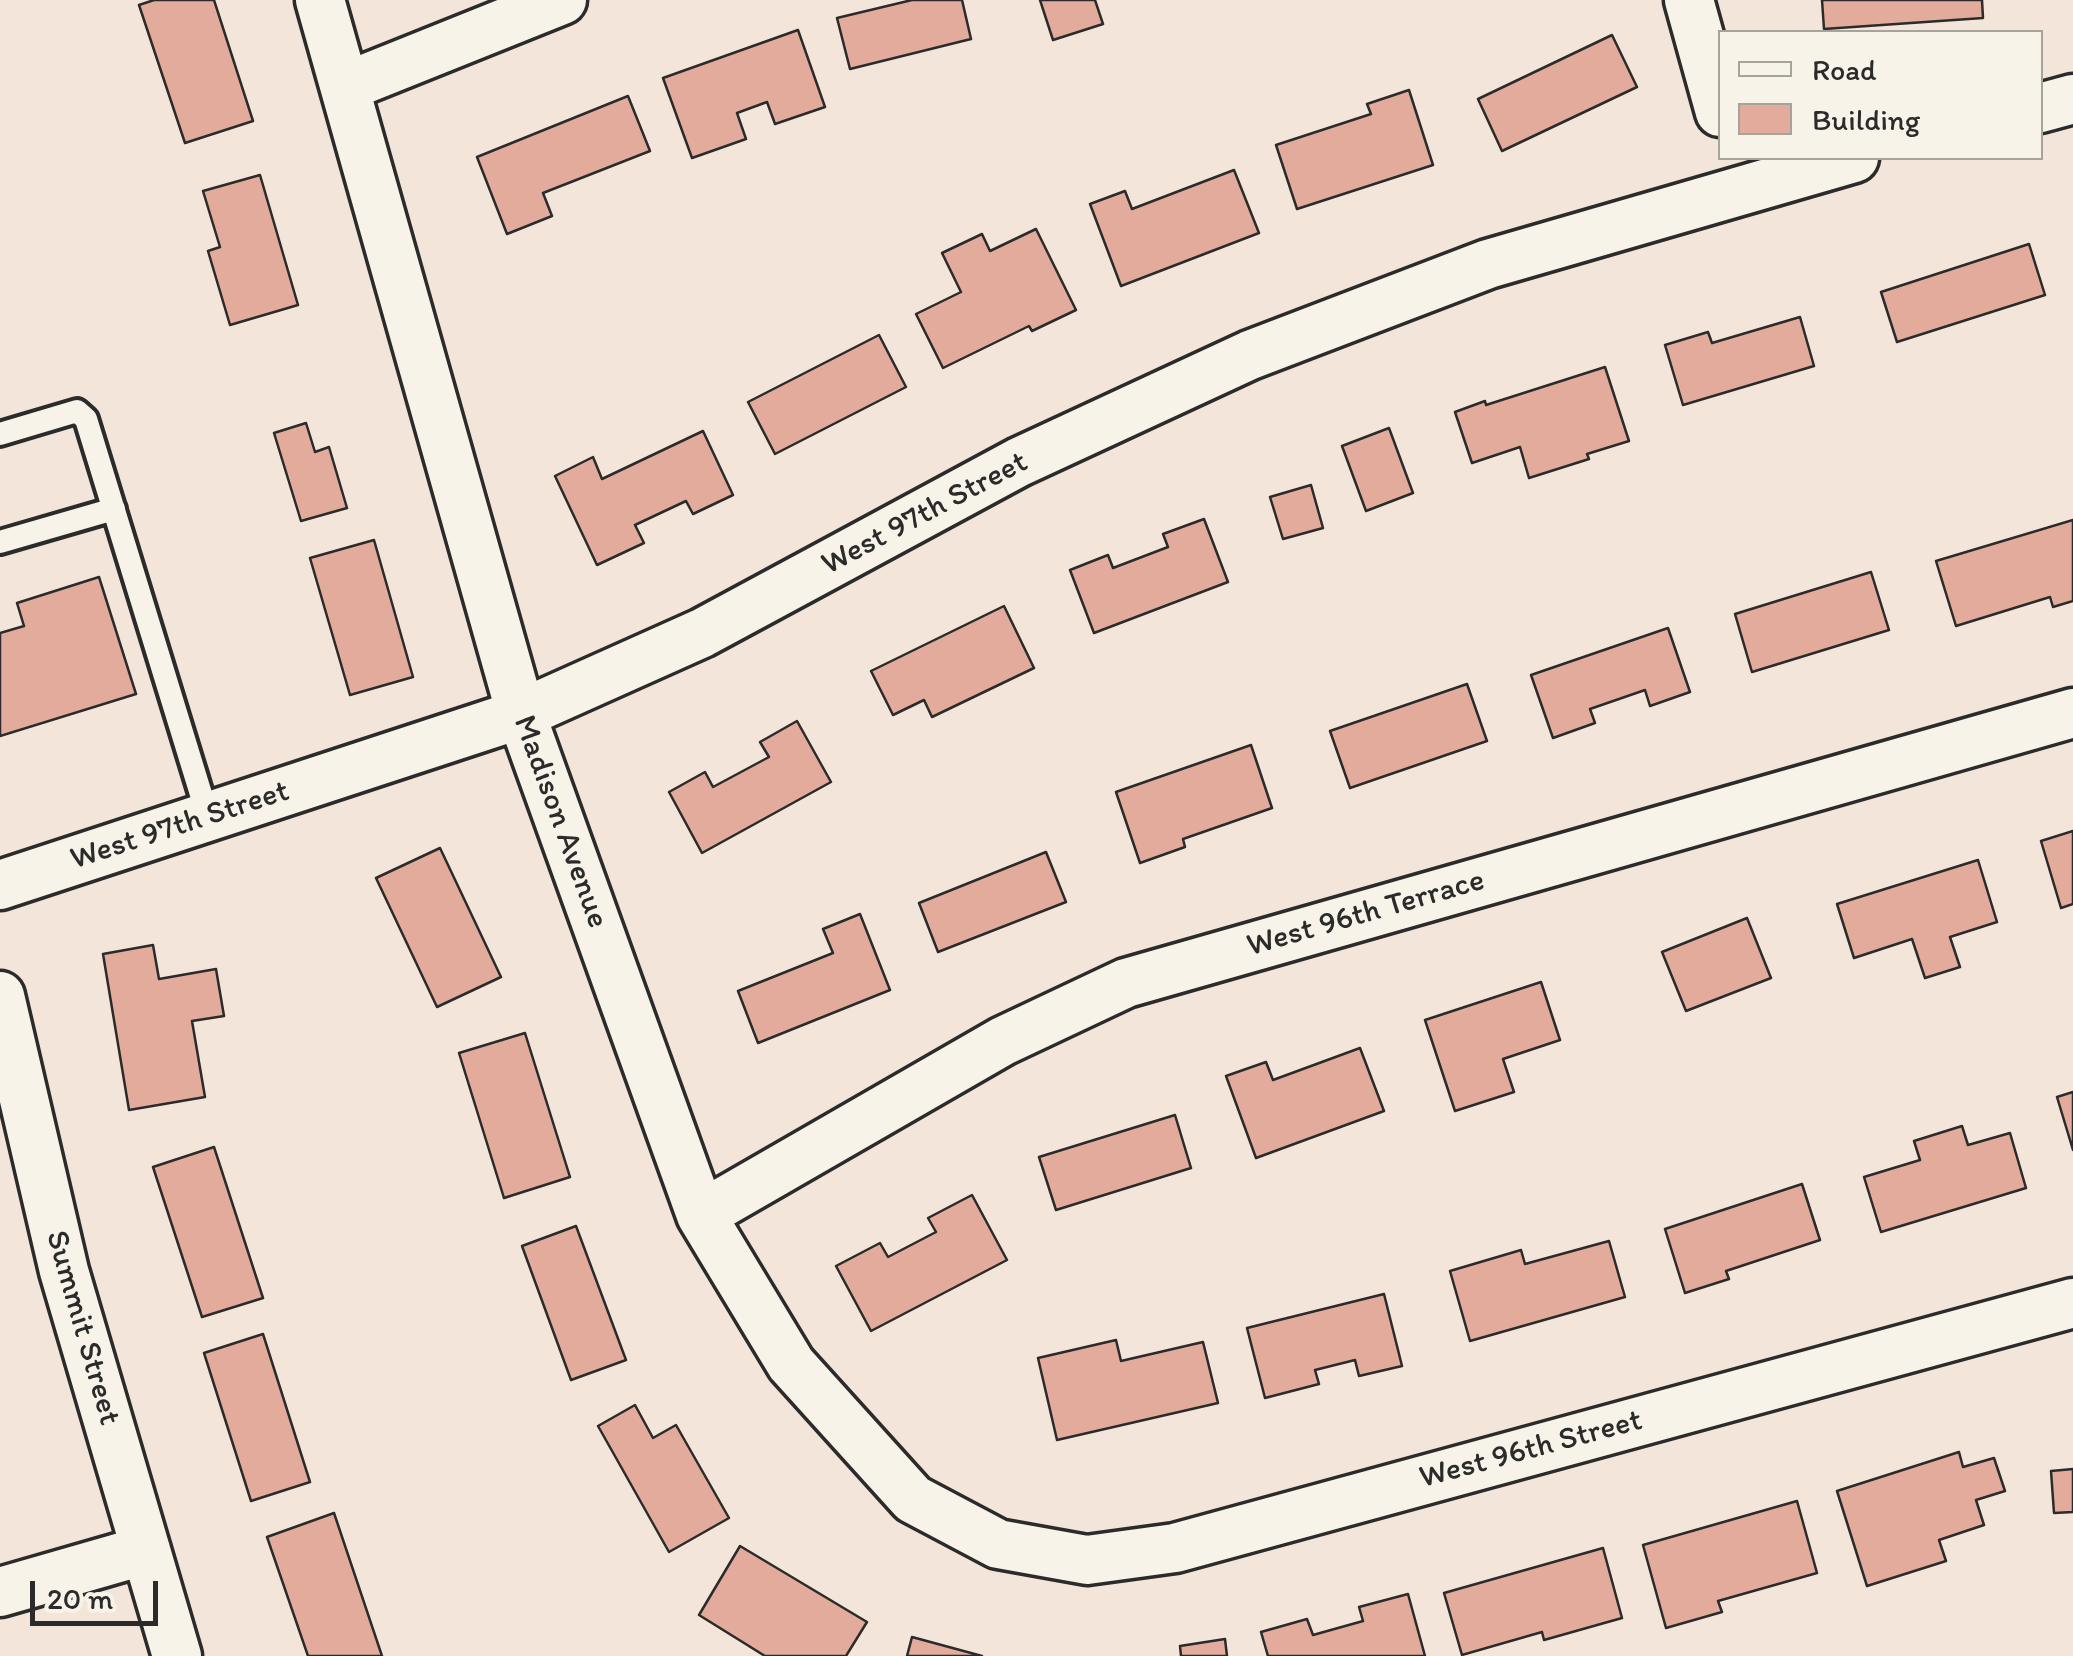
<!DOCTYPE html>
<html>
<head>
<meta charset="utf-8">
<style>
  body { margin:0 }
  #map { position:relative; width:2073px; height:1656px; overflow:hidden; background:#f3e5d9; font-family:Itim,sans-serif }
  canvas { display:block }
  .legend { position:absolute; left:1718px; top:30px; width:325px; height:130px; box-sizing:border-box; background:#f7f3e8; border:2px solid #a5a39c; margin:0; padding:12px 18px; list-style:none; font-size:30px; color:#2b2b2b }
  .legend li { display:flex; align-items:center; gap:20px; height:50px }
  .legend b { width:50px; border:2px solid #a5a39c }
  .scale { position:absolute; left:30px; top:1581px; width:128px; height:45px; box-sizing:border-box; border:5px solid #2b2b2b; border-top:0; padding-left:12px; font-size:30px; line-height:35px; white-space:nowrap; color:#2b2b2b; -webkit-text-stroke:8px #f7f3e8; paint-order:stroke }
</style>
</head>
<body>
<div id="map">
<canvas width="2073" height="1656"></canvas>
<ul class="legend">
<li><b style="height:12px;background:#f7f3e8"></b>Road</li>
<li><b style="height:28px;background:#e3ab9c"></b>Building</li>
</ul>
<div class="scale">20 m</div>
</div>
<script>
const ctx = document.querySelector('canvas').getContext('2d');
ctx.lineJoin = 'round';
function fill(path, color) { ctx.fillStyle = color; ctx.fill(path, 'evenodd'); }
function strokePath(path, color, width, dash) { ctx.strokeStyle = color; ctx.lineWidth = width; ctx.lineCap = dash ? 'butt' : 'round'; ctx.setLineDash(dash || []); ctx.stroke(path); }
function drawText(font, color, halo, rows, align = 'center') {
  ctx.font = font + ' Itim,sans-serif'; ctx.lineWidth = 10; ctx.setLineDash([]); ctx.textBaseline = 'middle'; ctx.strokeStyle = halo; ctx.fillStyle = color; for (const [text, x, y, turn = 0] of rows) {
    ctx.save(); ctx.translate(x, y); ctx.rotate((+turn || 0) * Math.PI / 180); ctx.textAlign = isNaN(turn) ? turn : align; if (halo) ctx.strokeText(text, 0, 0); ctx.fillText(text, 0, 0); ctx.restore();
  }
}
const building = new Path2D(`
  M154 0H214L253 121 185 143 139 5Z
  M912 0H962L971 39 850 69 837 18Z
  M1040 0H1095L1103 24 1053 40Z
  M1822 0H1982L1983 18 1824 29Z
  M798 30 825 107 775 124 767 102 737 113 746 139 692 158 663 78Z
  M1612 35 1637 87 1502 151 1478 99Z
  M1409 90 1433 165 1297 209 1276 145 1371 114 1367 104Z
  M628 96 650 151 543 193 552 216 507 234 477 157Z
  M1234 170 1259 233 1121 286 1090 204 1125 191 1132 209Z
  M260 175 298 305 230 325 208 251 220 247 203 191Z
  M1036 229 1076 310 1032 331 1029 326 943 368 916 314 961 292 942 253 982 234 990 251Z
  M2029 244 2045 295 1897 342 1881 292Z
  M1800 317 1814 366 1683 405 1665 345 1708 332 1712 343Z
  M879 335 906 387 775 454 748 402Z
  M1605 367 1629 441 1587 454 1589 459 1529 478 1520 447 1472 463 1455 412 1485 401 1486 405Z
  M306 423 315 452 329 447 347 508 301 521 274 433Z
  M1389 428 1413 493 1366 511 1342 446Z
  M703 431 733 495 693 514 686 501 635 525 644 543 597 565 555 476 593 457 602 479Z
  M1311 485 1323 528 1283 539 1270 497Z
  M1204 519 1228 582 1094 633 1070 570 1108 555 1113 568 1168 547 1163 534Z
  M2073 520V601L2053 607 2050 597 1956 626 1936 561Z
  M374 540 413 677 350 695 310 558Z
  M1871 572 1889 630 1752 672 1735 614Z
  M99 577 136 694 0 736V633L24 626 17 603Z
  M1004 606 1034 668 932 717 924 700 893 715 871 671Z
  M1668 628 1690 692 1650 706 1645 690 1590 709 1595 723 1553 738 1531 675Z
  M1467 684 1487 741 1350 788 1330 731Z
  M797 721 831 782 702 853 669 792 705 772 713 787 769 757 760 742Z
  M1251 745 1272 808 1183 839 1185 847 1140 863 1116 792Z
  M2073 831V904L2061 908 2041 841Z
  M440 848 501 977 437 1007 376 878Z
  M1046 852 1066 902 938 952 919 903Z
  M1978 860 1997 922 1950 937 1960 967 1925 978 1912 939 1854 958 1837 904Z
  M860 914 890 990 758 1043 738 991 833 953 823 929Z
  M1747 918 1771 978 1686 1011 1662 952Z
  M153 945 159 979 216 969 224 1016 192 1021 205 1097 129 1110 103 954Z
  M1541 982 1560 1040 1503 1059 1514 1092 1455 1111 1425 1020Z
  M525 1033 570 1177 504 1198 459 1053Z
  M1360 1048 1384 1111 1256 1158 1226 1076 1266 1062 1273 1080Z
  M2073 1092V1150L2057 1097Z
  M1175 1115 1191 1168 1056 1210 1039 1157Z
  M1962 1126 1968 1145 2010 1133 2026 1188 1881 1232 1864 1177 1920 1160 1914 1141Z
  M214 1147 263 1298 202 1317 153 1167Z
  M1802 1184 1820 1240 1726 1271 1729 1279 1685 1293 1665 1229Z
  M972 1195 1007 1260 871 1331 836 1266 880 1243 888 1257 936 1232 928 1218Z
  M576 1226 626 1360 571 1380 522 1246Z
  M1609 1241 1625 1297 1470 1341 1450 1271 1521 1250 1525 1264Z
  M1384 1294 1402 1366 1359 1376 1355 1360 1315 1370 1319 1384 1265 1398 1247 1328Z
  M263 1334 310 1482 251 1501 204 1353Z
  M1116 1340 1121 1361 1203 1342 1218 1403 1057 1440 1038 1358Z
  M635 1405 653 1438 676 1425 729 1518 669 1552 598 1426Z
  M1959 1452 1963 1467 1994 1458 2005 1491 1976 1500 1984 1525 1939 1540 1946 1561 1867 1586 1837 1491Z
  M2073 1469V1512L2054 1513 2051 1471Z
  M1797 1501 1817 1573 1718 1601 1722 1612 1666 1628 1643 1545Z
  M334 1513 382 1656H308L267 1537Z
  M740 1546 867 1622 846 1656H765L699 1615Z
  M1603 1548 1622 1618 1544 1640 1542 1632 1462 1655 1444 1593Z
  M1408 1594 1425 1656H1268L1261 1632 1307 1619 1313 1635 1363 1621 1359 1607Z
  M912 1637 982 1656H907Z
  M1225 1639 1227 1656H1181L1180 1646Z`);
const service = new Path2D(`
  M0 434 77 411 86 419 208 817
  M0 542 114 509`);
const minor = new Path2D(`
  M320 0 521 714 701 1215 791 1364 913 1499 998 1544 1087 1560 1175 1548 2073 1303
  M1689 0 1720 112
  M345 87 562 0
  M2040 108 2073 99
  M0 885 521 714 702 633 1019 462 1250 355 1488 264 1854 158
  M0 996 64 1271 177 1656
  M701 1215 1003 1041 1126 983 2073 713
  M0 1592 146 1550`);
const streetNames = [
  ["West 97th Street",925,514,-28],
  ["Madison Avenue",560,822,70],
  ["West 97th Street",180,826,-18],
  ["West 96th Terrace",1366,914,-16],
  ["Summit Street",82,1328,74],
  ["West 96th Street",1531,1450,-15]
];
fill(building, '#e3ab9c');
strokePath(building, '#2b2b2b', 2.5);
strokePath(service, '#2b2b2b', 30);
strokePath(minor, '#2b2b2b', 55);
strokePath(service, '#f7f3e8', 22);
strokePath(minor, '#f7f3e8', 48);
drawText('32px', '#2b2b2b', '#f7f3e8', streetNames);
</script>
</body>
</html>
